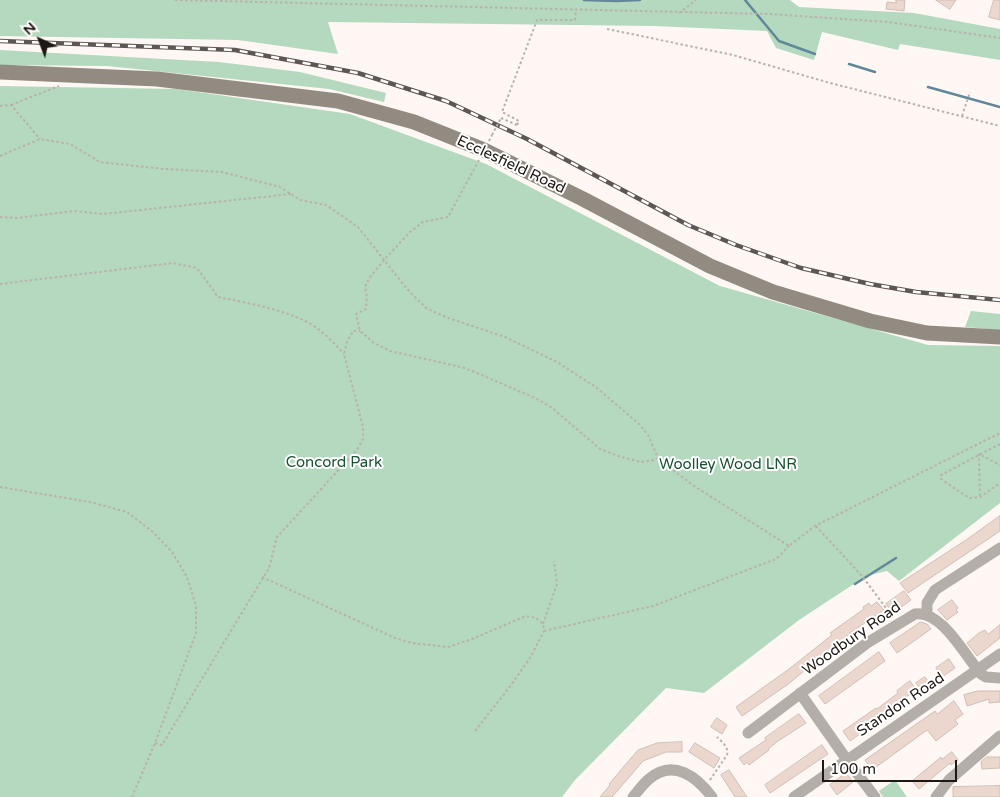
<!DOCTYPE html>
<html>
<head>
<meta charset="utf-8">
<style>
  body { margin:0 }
  #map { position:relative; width:1000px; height:797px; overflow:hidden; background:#fff7f3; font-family:"Varela Round",sans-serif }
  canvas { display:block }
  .north { position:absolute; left:15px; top:15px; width:50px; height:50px; -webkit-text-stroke:4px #fff; paint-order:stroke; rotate:317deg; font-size:14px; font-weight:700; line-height:20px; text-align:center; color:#1e1714 }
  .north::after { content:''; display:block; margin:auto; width:18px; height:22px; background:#1e1714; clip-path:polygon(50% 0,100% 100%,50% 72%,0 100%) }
  .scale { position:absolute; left:822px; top:760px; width:135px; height:22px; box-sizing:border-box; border:2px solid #1e1714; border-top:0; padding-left:6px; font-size:15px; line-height:18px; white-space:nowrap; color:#1e1714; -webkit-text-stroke:4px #fff; paint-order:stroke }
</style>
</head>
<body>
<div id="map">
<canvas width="1000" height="797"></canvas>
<div class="north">N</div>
<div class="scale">100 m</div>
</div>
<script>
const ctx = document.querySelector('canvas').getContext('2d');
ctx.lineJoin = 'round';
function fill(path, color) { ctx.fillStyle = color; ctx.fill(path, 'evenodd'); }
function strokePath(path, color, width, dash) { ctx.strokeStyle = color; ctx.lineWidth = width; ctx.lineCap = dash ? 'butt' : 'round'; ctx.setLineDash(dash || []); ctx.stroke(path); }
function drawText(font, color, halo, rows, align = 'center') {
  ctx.font = font + ' "Varela Round",sans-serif'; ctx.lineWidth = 4; ctx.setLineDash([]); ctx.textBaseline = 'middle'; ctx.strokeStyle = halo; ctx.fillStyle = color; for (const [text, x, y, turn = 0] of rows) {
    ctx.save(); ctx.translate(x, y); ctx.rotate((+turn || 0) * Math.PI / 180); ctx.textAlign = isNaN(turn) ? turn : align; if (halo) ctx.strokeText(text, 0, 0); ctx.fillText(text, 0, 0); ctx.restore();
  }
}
const green = new Path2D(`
  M0 0H790L799 7 914 13 1000 29V60L900 44 898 50 822 32 814 60 776 48 767 31 654 26 328 22 338 54 238 40 0 36Z
  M0 50 219 62 300 72 386 93 384 102 329 89 107 66 0 65Z
  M0 86 177 89 350 114 486 164 720 286 928 345 1000 346V503L899 581 887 571 866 576 799 620 704 693 666 688 575 780 562 797H0Z
  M971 311 1000 314V330L965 327Z
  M895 780 907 797H883L879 791Z`);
const stream = new Path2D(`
  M584 0 617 1 640 0
  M745 0 779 41 815 54
  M849 64 875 72
  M928 87 1000 107
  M855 584 896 558`);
const building = new Path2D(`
  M896 0H905L904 11 886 9 887 2 896 3Z
  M936 0H956L950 9Z
  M994 0H1000V20L989 17Z
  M1000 516V531L908 593 900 583 966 540Z
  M904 591 911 600 893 613 886 604Z
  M952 600 958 608 956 610 958 612 947 620 938 610Z
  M877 602 884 610 850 633 833 648 834 650 816 663 815 662 787 685 742 716 736 707 789 669 832 635 830 633 864 609 863 607 869 603 871 606Z
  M921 622 927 624 931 629 897 653 890 643Z
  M1000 625V638L977 656 967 643 979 633 985 630 988 634Z
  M879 652 885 661 825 704 819 696Z
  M949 659 955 668 942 677 936 668Z
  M925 677 933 688 924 694 916 683Z
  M910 681 916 690 895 705 897 708 850 741 843 731 876 708 877 709 898 693 897 691Z
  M978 691H1000V702L989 703V699L967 706 964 695Z
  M954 701 963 714 955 720 958 724 936 741 927 730 872 770 865 760 935 711 937 714Z
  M799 714 806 723 778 741 768 749 769 750 749 765 747 762 744 765 739 758 766 740 765 738Z
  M717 718 727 725 722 734 711 727Z
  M682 742V752H666L643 761 612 797H600L610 785 609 784 638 750 657 743Z
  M695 743 720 758 714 768 689 752Z
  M822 745 828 754 770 793 765 785Z
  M952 752 958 760 951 765 950 763 919 789 912 781 941 757 942 759Z
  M987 757H1000V768L982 769 981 762Z
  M729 770 747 797H735L721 775Z
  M846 773 853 782 837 795 830 785Z
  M1000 786V797H953V787Z`);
const path = new Path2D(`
  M175 0 768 14 888 22 1000 38
  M679 13 696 0
  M607 29 733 55 830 83 1000 126
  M11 105 59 86
  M0 106 11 105 40 139
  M962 116 970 92
  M501 118 517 125
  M517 125 519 121 502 112 537 20H575L576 10
  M489 141 492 135
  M0 156 40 139 70 144 100 162 164 169 222 172 280 187 300 200 326 205 358 227 407 289 426 308 448 318 505 337 557 362 597 388 639 424 648 435 658 458 669 467 694 486 789 546 815 526 1000 433
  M479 160 448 217 423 222 410 232 384 260 370 277 365 287 367 297 366 309 356 314 360 331 374 343 390 351 465 368 535 398 551 407 600 449 621 457 641 462 654 460 658 458
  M0 217 17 218 74 211 103 214 291 194
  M0 284 173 263 197 268 218 297C247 303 278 308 305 321 320 328 333 342 344 354
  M1000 444 941 475V479L969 498 980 497 1000 483
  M0 487 90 502 127 512 153 532 172 552 187 577 196 606V633L155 743 132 797
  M980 496 979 454 1000 465
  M816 526 862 576 892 616
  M262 577 395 638 412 643 448 647 472 639 526 616 536 618 543 624 544 631 530 658 509 688 475 731
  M543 624 557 584 554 561
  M544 631 653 606 776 559 789 546
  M155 743 162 745 269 568 277 537 357 450 363 439V427L344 354 347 342 353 331H360
  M710 780 727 755C729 747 722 742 717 737`);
const street = new Path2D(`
  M927 614V603L935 590 1000 548
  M800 693 847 760 875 797
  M748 733 867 643 915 614C941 609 966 657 981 674L986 677 1000 678
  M633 797C638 791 643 784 649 779 673 758 697 777 712 797
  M794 797 1000 654
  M936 797 949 780 1000 736`);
const secondary = new Path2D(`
  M0 72 157 79 338 101 414 122 484 150 583 199 710 266 773 292 870 321 927 333 1000 337`);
const rail = new Path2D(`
  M0 41 235 50 358 73 446 101 527 139 688 225 736 245 801 268 870 284 916 292 1000 300`);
const pathBridge = new Path2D(`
  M492 135 501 118`);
const streetNames = [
  ["Ecclesfield Road",511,165,25],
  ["Woodbury Road",852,639,-35],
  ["Standon Road",901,705,-34]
];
const parkNames = [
  ["Concord Park",334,463],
  ["Woolley Wood LNR",728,465]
];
fill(green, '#b4d9bf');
strokePath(stream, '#61879a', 2.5);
fill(building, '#ebd7ce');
strokePath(building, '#d1beb5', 1);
strokePath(path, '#b8b1ad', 2, [2.5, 2.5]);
strokePath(street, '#b3afa8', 11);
strokePath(secondary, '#918b81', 15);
strokePath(rail, '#5e5653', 4.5);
strokePath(rail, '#fff', 2.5, [8]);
strokePath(pathBridge, '#b8b1ad', 2, [2.5, 2.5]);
drawText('15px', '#1e1714', '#fff', streetNames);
drawText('15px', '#175231', '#fff', parkNames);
</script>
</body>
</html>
